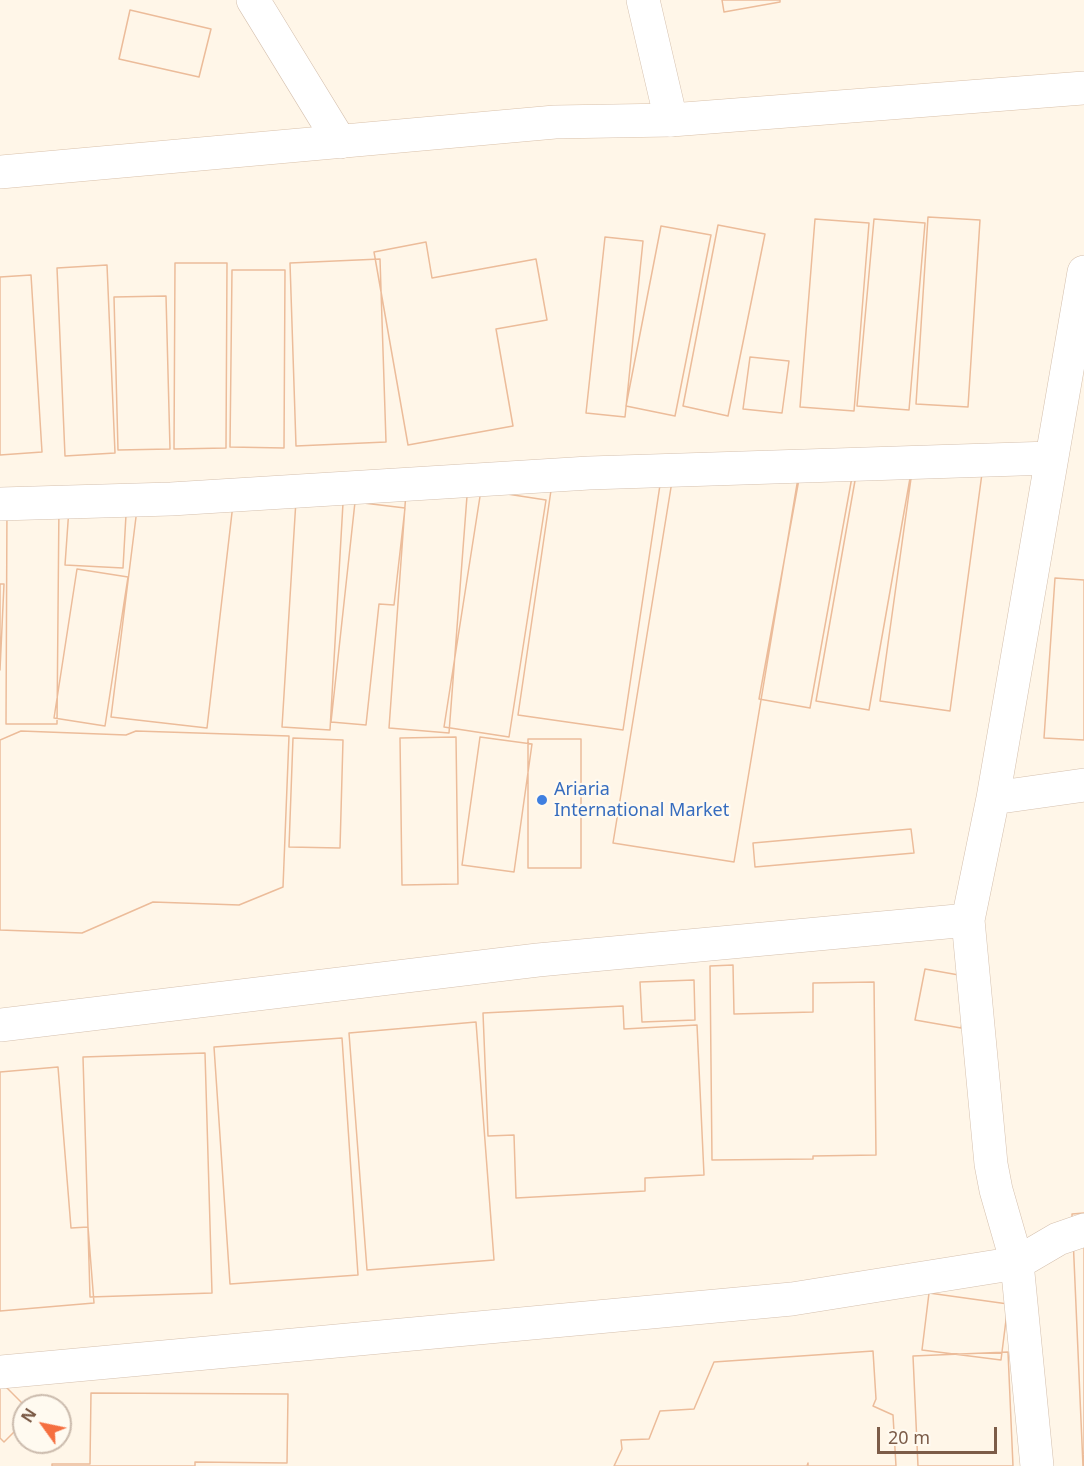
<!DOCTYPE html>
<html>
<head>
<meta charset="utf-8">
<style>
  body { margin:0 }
  #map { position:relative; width:1084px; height:1466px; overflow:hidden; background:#fff6e8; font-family:"Noto Sans",sans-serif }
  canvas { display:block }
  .north { position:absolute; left:12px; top:1394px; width:60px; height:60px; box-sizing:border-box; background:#fffaf0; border:2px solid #cbbbad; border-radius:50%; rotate:303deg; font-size:16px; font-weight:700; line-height:24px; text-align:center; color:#7c5c48 }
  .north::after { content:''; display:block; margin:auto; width:21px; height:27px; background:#f56f40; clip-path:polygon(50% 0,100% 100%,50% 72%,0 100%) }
  .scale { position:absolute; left:877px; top:1427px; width:120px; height:27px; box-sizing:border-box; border:3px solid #7c5c48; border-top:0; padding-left:8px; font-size:18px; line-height:21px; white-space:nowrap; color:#7c5c48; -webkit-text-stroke:4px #fffaf0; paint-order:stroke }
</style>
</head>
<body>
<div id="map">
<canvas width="1084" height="1466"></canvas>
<div class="north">N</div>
<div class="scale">20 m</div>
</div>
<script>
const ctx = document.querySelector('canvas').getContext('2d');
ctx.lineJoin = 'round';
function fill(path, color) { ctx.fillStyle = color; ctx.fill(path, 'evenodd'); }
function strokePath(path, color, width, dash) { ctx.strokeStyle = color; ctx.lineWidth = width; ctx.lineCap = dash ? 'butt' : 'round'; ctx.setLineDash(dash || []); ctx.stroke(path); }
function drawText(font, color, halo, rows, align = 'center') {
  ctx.font = font + ' "Noto Sans",sans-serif'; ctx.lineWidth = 4.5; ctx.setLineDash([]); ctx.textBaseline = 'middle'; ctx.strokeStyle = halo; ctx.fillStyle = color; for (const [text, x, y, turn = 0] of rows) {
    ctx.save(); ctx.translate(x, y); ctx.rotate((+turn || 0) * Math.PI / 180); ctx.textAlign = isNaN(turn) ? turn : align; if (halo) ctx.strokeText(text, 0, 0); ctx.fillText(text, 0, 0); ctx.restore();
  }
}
const building = new Path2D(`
  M722 0H780V2L724 12Z
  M722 0H780V2L724 12Z
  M130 10 211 29 199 77 119 59Z
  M130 10 211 29 199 77 119 59Z
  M928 217 980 220 968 407 916 404Z
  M928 217 980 220 968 407 916 404Z
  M815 219 869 223 854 411 800 407Z
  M815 219 869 223 854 411 800 407Z
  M874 219 925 223 909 410 857 406Z
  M874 219 925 223 909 410 857 406Z
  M718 225 765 234 728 416 683 406Z
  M718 225 765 234 728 416 683 406Z
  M661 226 711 235 675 416 626 406Z
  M661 226 711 235 675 416 626 406Z
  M605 237 643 241 625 417 586 413Z
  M605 237 643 241 625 417 586 413Z
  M426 242 432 278 536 259 547 320 496 329 513 426 408 445 374 252Z
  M426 242 432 278 536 259 547 320 496 329 513 426 408 445 374 252Z
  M380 259 386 442 296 446 290 263Z
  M380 259 386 442 296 446 290 263Z
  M175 263H227L226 448 174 449Z
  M175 263H227L226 448 174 449Z
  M107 265 115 453 65 456 57 268Z
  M107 265 115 453 65 456 57 268Z
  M232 270H285L284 448 230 447Z
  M232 270H285L284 448 230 447Z
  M31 275 42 452 0 455V277Z
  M31 275 42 452 0 455V277Z
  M166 296 170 449 118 450 114 297Z
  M166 296 170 449 118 450 114 297Z
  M750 357 789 361 782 413 743 409Z
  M750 357 789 361 782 413 743 409Z
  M803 457 854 466 810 708 759 699Z
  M803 457 854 466 810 708 759 699Z
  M914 457 983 466 950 711 880 701Z
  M914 457 983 466 950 711 880 701Z
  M859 458 912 467 869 710 816 701Z
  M859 458 912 467 869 710 816 701Z
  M800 466 734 862 613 843 674 469Z
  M800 466 734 862 613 843 674 469Z
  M554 470 660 485 623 730 518 715Z
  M554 470 660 485 623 730 518 715Z
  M481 490 546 500 509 737 444 727Z
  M481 490 546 500 509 737 444 727Z
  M406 492 467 496 449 733 389 728Z
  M406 492 467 496 449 733 389 728Z
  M139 493 233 504 207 728 111 717Z
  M139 493 233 504 207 728 111 717Z
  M70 494 127 497 123 568 65 565Z
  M70 494 127 497 123 568 65 565Z
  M296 500 343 503 330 730 282 727Z
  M296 500 343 503 330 730 282 727Z
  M59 502 57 724H6L7 503Z
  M59 502 57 724H6L7 503Z
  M355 502 405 508 394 605 379 604 366 725 331 722Z
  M355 502 405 508 394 605 379 604 366 725 331 722Z
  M77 569 128 577 105 726 54 718Z
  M77 569 128 577 105 726 54 718Z
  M1055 578 1084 580V740L1044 738Z
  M1055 578 1084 580V740L1044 738Z
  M0 584H4L0 670Z
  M0 584H4L0 670Z
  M21 731 126 735 136 731 289 736 283 887 239 905 153 902 82 933 0 930V740Z
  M21 731 126 735 136 731 289 736 283 887 239 905 153 902 82 933 0 930V740Z
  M456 737 458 884 402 885 400 738Z
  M456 737 458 884 402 885 400 738Z
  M480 737 532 744 514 872 462 865Z
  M480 737 532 744 514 872 462 865Z
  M293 738 343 740 340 848 289 847Z
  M293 738 343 740 340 848 289 847Z
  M528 739H581V868H528Z
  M528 739H581V868H528Z
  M911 829 914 853 755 867 753 843Z
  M911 829 914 853 755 867 753 843Z
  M733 965 734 1014 813 1012V983L874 982 876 1155 813 1156V1159L712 1160 710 966Z
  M733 965 734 1014 813 1012V983L874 982 876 1155 813 1156V1159L712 1160 710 966Z
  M925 969 970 977 961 1028 915 1020Z
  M925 969 970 977 961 1028 915 1020Z
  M694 980 695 1020 642 1022 640 982Z
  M694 980 695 1020 642 1022 640 982Z
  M623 1006 624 1029 697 1025 704 1175 645 1178V1191L516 1198 514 1135 488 1136 483 1013Z
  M623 1006 624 1029 697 1025 704 1175 645 1178V1191L516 1198 514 1135 488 1136 483 1013Z
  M476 1022 494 1260 367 1270 349 1033Z
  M476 1022 494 1260 367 1270 349 1033Z
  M342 1038 358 1275 230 1284 214 1047Z
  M342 1038 358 1275 230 1284 214 1047Z
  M205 1053 212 1293 90 1297 83 1057Z
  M205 1053 212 1293 90 1297 83 1057Z
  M58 1067 71 1228 88 1227 94 1303 0 1311V1072Z
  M58 1067 71 1228 88 1227 94 1303 0 1311V1072Z
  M1084 1213V1466H1083L1072 1214Z
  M1084 1213V1466H1083L1072 1214Z
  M929 1293 1008 1304 1001 1360 922 1350Z
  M929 1293 1008 1304 1001 1360 922 1350Z
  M873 1351 876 1399 873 1406 893 1415 896 1466H808V1463L807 1466H614L622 1449 621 1440 649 1439 660 1411 694 1409 714 1362Z
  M873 1351 876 1399 873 1406 893 1415 896 1466H808V1463L807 1466H614L622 1449 621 1440 649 1439 660 1411 694 1409 714 1362Z
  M1008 1352 1013 1466H918L913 1356Z
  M1008 1352 1013 1466H918L913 1356Z
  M0 1381 25 1406 24 1422 4 1442 0 1438Z
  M0 1381 25 1406 24 1422 4 1442 0 1438Z
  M91 1393 288 1394 287 1463 195 1462V1466H52V1464H90Z
  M91 1393 288 1394 287 1463 195 1462V1466H52V1464H90Z`);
const pedestrian = new Path2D(`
  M0 504 171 499 589 473 1051 458
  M993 798 1084 785
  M0 1025 538 960 968 920
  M0 1372 792 1299 1017 1263 1058 1239 1084 1230
  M1037 1466 1017 1263 996 1190 991 1164 968 920 993 798 1084 272`);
const minor = new Path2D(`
  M253 0 340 142
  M643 0 671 120`);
const secondary = new Path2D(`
  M0 172 555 122 671 120 1084 88`);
const markers = [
  [542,800,6,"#3f7fe0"]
];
const shopNames = [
  ["Ariaria",554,790],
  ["International Market",554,811]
];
fill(building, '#f7d6bc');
strokePath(building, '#ecbc9a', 1.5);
strokePath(pedestrian, '#d5c0ae', 34);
strokePath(minor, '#d5c0ae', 34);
strokePath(secondary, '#d9c1aa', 34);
strokePath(pedestrian, '#fff', 33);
strokePath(minor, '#fff', 33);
strokePath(secondary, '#fff', 33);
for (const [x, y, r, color] of markers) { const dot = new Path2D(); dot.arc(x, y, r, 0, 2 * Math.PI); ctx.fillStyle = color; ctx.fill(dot); strokePath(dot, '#fffaf0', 2); }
drawText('18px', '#366cbe', '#fffaf0', shopNames, 'left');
</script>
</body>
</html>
